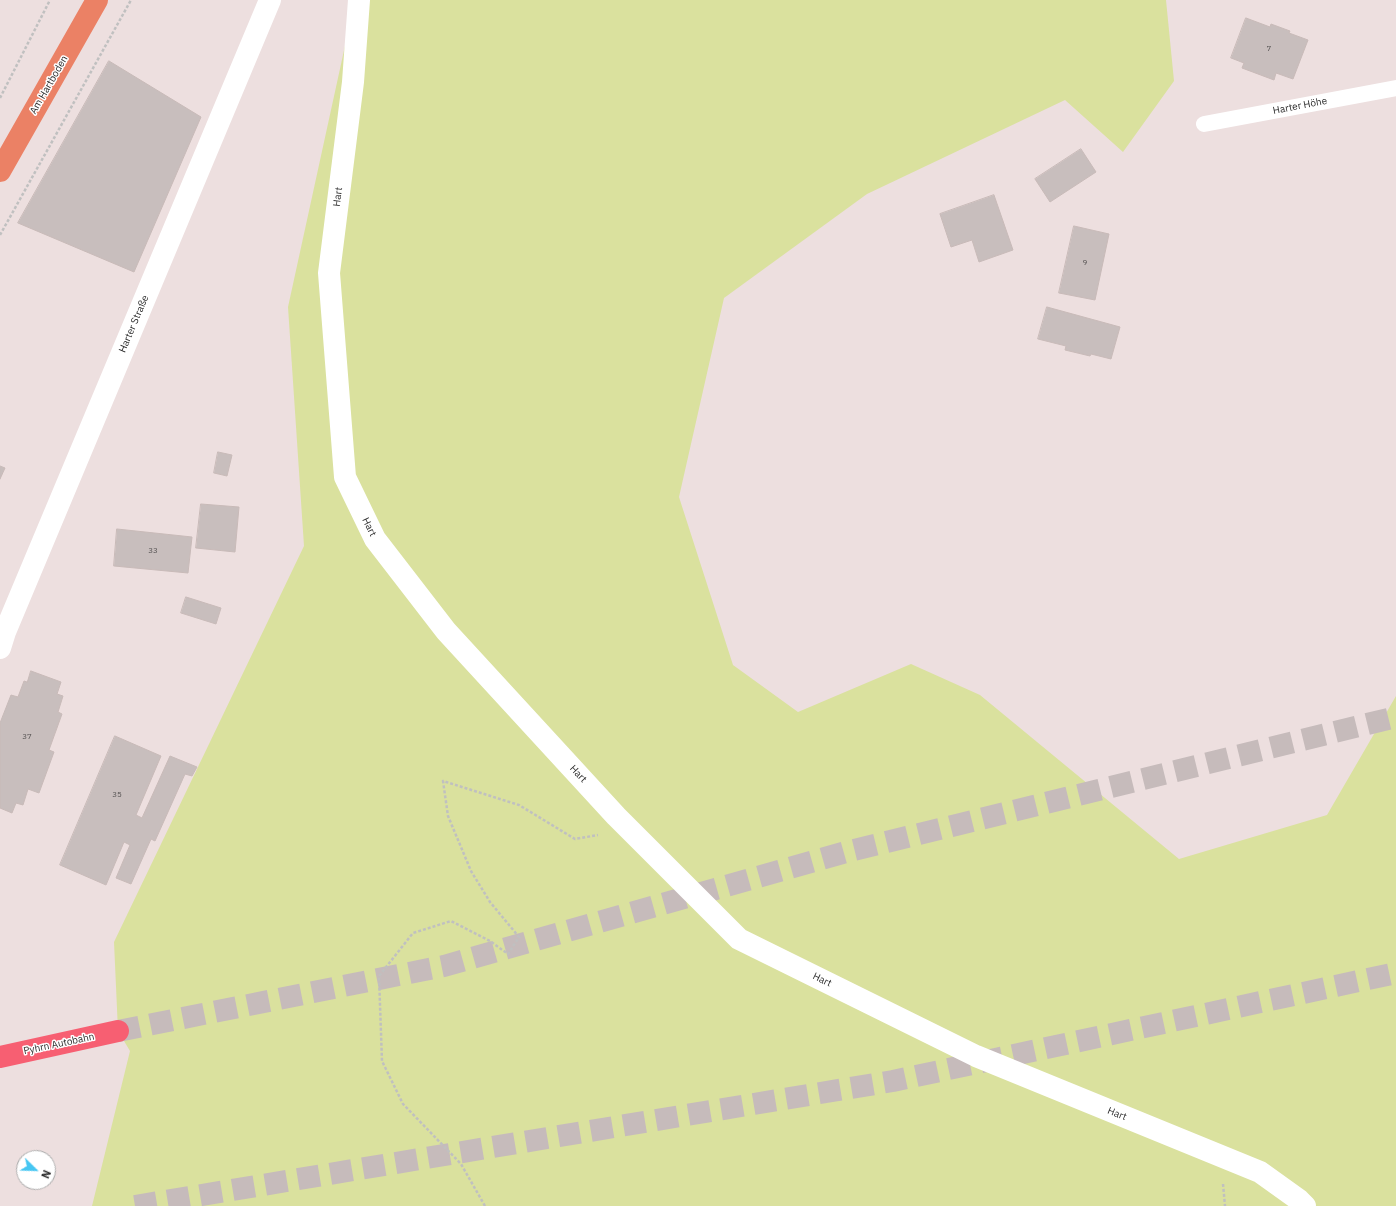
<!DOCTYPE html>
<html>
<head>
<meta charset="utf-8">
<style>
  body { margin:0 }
  #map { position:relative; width:1396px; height:1206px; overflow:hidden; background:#eddfdf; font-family:"IBM Plex Sans",sans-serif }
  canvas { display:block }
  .north { position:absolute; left:16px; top:1150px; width:40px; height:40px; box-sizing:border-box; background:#fff; border:1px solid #ababab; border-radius:50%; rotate:113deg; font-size:11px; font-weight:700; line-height:16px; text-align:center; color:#2c2c2c }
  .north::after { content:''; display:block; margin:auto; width:14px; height:18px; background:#46c6f2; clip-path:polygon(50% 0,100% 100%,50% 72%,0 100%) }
</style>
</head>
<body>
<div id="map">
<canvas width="1396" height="1206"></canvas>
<div class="north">N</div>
</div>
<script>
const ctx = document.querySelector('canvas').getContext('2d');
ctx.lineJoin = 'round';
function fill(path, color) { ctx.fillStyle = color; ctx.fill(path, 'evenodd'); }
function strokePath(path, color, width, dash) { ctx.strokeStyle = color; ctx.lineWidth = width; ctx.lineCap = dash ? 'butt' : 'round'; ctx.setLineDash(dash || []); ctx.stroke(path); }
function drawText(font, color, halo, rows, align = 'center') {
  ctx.font = font + ' "IBM Plex Sans",sans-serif'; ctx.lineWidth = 3; ctx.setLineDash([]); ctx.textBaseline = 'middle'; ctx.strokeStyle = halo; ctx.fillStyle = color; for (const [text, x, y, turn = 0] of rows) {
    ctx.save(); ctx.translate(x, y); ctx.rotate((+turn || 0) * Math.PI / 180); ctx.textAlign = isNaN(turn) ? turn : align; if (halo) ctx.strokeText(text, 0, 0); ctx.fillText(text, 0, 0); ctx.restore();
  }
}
const green = new Path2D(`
  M355 0H1166L1174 81 1123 152 1065 100 867 194 724 298 679 497 733 665 798 712 911 664 980 695 1179 859 1327 815 1396 696V1206H92L130 1051 118 1031 114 942 304 546 288 307Z`);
const building = new Path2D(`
  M1246 18 1270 27 1271 24 1290 31 1289 33 1308 40 1293 79 1276 73 1274 80 1242 68 1244 63 1231 58Z
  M109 61 201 117 134 272 18 223Z
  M1081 149 1096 172 1050 202 1035 179Z
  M994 195 1013 250 979 262 972 240 951 247 940 214Z
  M1074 226 1109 234 1095 300 1059 293Z
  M1047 307 1120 327 1111 359 1091 354 1090 356 1065 350 1066 346 1038 339Z
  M218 452 232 455 227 476 214 473Z
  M0 466 5 468 0 479Z
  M201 504 239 507 235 552 196 548Z
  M117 529 192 537 188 573 114 566Z
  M186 597 221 608 216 624 181 613Z
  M31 671 61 682 57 694 63 696 58 712 62 714 49 750 54 752 39 793 28 789 23 805 16 803 12 813 0 808V723L11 695 18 697 24 681 27 682Z
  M115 736 161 756 136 815 142 818 170 756 197 767 192 776 185 774 155 841 151 839 131 884 116 878 130 845 124 842 106 885 60 865Z`);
const highwayTunnel = new Path2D(`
  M118 1031 444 966 846 852 1396 717
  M135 1206 893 1081 1396 973`);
const path = new Path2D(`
  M0 98 50 0
  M0 235 131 0
  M1223 1184 1225 1206
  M485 1206 461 1164 403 1104 382 1061 379 976 413 933 451 921 490 941 508 954 519 937 490 902 471 871 448 816 443 781 519 805 575 839 598 835`);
const lane = new Path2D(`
  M1204 124 1396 88`);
const street = new Path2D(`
  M359 0 353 82 329 273 345 477 375 539 446 631 616 816 739 939 976 1056 1260 1172 1299 1200 1305 1206
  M0 648 5 632 270 0`);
const primary = new Path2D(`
  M0 171 97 0`);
const highway = new Path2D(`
  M0 1057 118 1031`);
const numberNames = [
  ["7",1269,49],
  ["9",1085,263],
  ["33",153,551],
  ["37",27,737],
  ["35",117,795]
];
const streetNames = [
  ["Am Hartboden",49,85,-60],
  ["Harter Höhe",1300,106,-11],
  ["Hart",338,197,-83],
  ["Harter Straße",134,324,-67],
  ["Hart",369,527,64],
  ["Hart",578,774,47],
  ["Hart",822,980,26],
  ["Pyhrn Autobahn",59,1044,-12],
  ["Hart",1117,1114,22]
];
fill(green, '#dae19e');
fill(building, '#c8bebd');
strokePath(building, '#c8bab8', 1);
strokePath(highwayTunnel, '#c6bbbb', 22, [22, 11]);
strokePath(path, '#c0c0c0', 2.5, [3, 2]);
strokePath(lane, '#fff', 16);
strokePath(street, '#fff', 22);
strokePath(primary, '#eb8165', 22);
strokePath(highway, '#f75f72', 22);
drawText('8px', '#535050', null, numberNames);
drawText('10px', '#2c2c2c', '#fff', streetNames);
</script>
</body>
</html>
